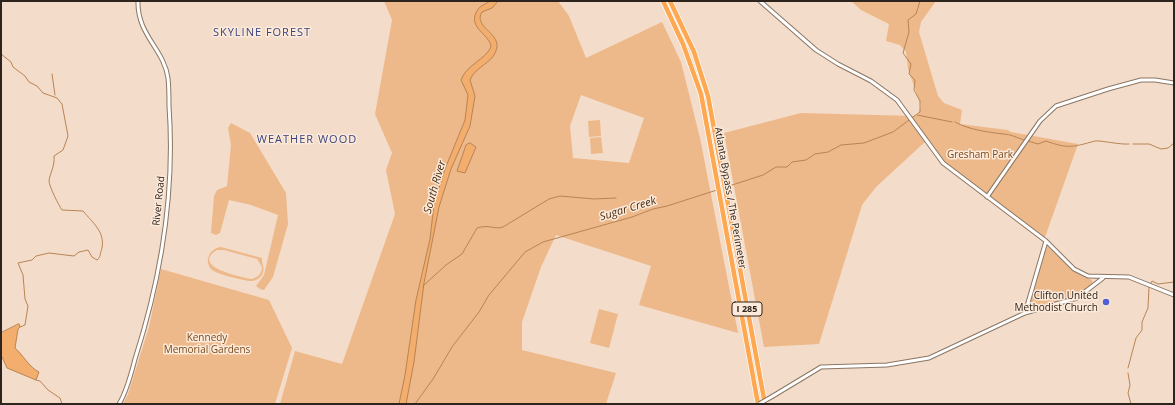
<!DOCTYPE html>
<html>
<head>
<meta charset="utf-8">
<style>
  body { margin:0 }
  #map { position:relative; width:1175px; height:405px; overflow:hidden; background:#f3dcc9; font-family:"Open Sans",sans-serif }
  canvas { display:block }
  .frame { position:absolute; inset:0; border:2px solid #2d241d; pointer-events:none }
</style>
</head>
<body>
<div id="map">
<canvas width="1175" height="405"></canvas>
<div class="frame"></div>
</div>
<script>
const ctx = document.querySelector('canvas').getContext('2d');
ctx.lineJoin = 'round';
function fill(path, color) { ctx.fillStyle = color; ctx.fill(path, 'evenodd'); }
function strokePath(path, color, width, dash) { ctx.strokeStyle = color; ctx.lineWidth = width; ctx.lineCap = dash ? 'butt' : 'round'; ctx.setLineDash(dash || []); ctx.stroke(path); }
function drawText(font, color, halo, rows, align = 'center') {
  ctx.font = font + ' "Open Sans",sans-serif'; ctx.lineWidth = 3; ctx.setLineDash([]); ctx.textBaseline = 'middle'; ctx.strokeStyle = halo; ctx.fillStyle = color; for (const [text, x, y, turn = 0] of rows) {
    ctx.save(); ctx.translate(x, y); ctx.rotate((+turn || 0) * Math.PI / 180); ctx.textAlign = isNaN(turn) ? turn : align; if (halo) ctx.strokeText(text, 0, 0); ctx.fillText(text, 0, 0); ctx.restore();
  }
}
const green = new Path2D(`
  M384 1H558L569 16 586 58 662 22 681 62 700 138 738 333 639 305 651 266 556 235 541 267 522 322V350L616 373 606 404H280L295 351 342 364 395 214 386 170 392 153 375 114 392 20ZM581 95 644 118 629 163 573 158 570 126Z
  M851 1H936L921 22 919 32 938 96 944 103 962 110 960 124 1008 130 1011 132 1078 144 1044 240 940 160 926 141 876 187 862 205 819 344 764 347 724 133 801 113 914 116 918 115 921 106 908 69 906 52 900 45 886 41 889 24 861 10Z
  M600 120 601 136 589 137 588 121Z
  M231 123 250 133 286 193 288 224 273 277 264 290 260 289 256 286 264 275 278 215 251 205 229 200 220 233 216 235 211 233 214 196 217 190 227 186 231 145 228 128Z
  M601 137 603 153 591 154 590 138Z
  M1046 245 1074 271 1092 280 1093 284C1077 302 1050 302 1028 308Z
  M221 247 262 258C261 264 266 269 262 275 259 279 255 281 251 281 244 281 217 274 212 270 203 261 210 248 221 247ZM217 250H224L257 259 262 267C262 273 258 278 251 279 242 277 190 267 217 250Z
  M161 269 269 300 292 348 275 404H123L128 394 149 327Z
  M599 309 618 314 609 348 590 343Z`);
const water = new Path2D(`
  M490 1H498L492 8 482 12C473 26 499 33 497 47 495 63 475 66 470 80L475 96 470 126 451 169 439 207 424 283 414 362 406 404H399L405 375 416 300 430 239 434 204 445 169 465 120 468 95 461 80C466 65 485 60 491 47 490 34 467 28 477 11 479 6 486 4 490 1Z
  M470 143 476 147 465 173 457 171 466 145Z
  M19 324 20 327 18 329 15 348C23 355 29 367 39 372L36 380 7 368 1 355V333Z`);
const stream = new Path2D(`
  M1 54 11 62 13 67 25 76 29 82 37 86 43 93 57 98 62 104 68 136 63 150 54 156C55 166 50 173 49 181 49 186 59 206 62 210L83 211C93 223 105 232 102 248 100 253 101 257 97 260L92 257 88 250 79 252 74 256 49 253 36 256 32 260 18 263 23 275 25 299 28 306 25 325 20 327
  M52 74 55 95
  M917 115 952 122
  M913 117 920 112V101L914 90 915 80 909 74 911 64 903 53 909 32 908 20 916 14 920 1
  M955 122C969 130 988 132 1003 134 1010 134 1018 138 1024 140
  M1028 141 1038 144 1046 141C1068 149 1073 147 1095 141 1100 140 1120 145 1129 144
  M1133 144H1149L1161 149 1168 148 1174 143
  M726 187 763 175 776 167H787L792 162 806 160 815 154 828 152 841 145 864 143 893 132 909 120
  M1151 283 1152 281 1158 284 1174 282
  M423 286 446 265 462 254 477 228C490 224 494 230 503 227L549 199 560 196 594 199 616 198
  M1128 368 1136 338 1142 330V322L1148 308 1149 287
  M1128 373 1130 385 1128 393 1131 404
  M36 380 40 381 48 390 60 398 62 404
  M415 404 433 379 452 347 479 312 489 295 525 252 543 242 632 217 653 209 667 206 717 190`);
const tertiary = new Path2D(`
  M760 1 816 50 838 64 871 81 897 100 943 163 1046 241 1074 269 1088 276 1129 277 1174 295
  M987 197 1040 121 1056 106 1108 89 1141 80H1155L1174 83
  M1025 313 1046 241
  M773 396 821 367 887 365 929 358 1025 313 1077 298 1103 278
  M119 404C127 391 131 374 135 359 161 278 175 190 169 106 169 97 169 87 168 78 164 49 137 35 138 1`);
const motorway = new Path2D(`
  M663 1 683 44 701 94 758 404
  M670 1 694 52 708 96 765 404`);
const tertiaryBridge = new Path2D(`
  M759 404 773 396`);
const markers = [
  [1106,302,4,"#4f60d6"]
];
const shields = [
  [747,309,30]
];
const shieldNames = [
  ["I 285",747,309]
];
const parkNames = [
  ["Gresham Park",980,155],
  ["Kennedy",207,338],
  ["Memorial Gardens",207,350]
];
const streetNames = [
  ["Atlanta Bypass / The Perimeter",730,198,80],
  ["River Road",159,201,-84]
];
const poiNames = [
  ["Clifton United",1098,296],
  ["Methodist Church",1098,308]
];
const neighbourhoodNames = [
  ["SKYLINE FOREST",262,33],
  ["WEATHER WOOD",307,140]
];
const waterNames = [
  ["South River",435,187,-74],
  ["Sugar Creek",628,209,-17]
];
fill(green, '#eeb98a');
fill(water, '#f3ad6c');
strokePath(water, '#b88454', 1);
strokePath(stream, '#b88454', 1);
strokePath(tertiary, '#8a7664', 5);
strokePath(motorway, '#fff', 6);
strokePath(tertiary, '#fff', 3);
strokePath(motorway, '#ffa852', 4.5);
strokePath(tertiaryBridge, '#8a7664', 5, []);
strokePath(tertiaryBridge, '#fff', 3);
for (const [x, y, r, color] of markers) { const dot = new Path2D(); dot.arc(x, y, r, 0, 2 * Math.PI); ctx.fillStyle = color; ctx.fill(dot); strokePath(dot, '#fdeada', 1.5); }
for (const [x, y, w] of shields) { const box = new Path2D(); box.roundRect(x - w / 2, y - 7, w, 14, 3); ctx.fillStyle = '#fdeada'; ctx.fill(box); strokePath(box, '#2d241d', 1); }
drawText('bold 9px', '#2d241d', null, shieldNames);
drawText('10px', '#784a1b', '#fdeada', parkNames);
drawText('10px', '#2d241d', '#fdeada', streetNames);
drawText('10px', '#2d241d', '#fdeada', poiNames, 'right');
ctx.letterSpacing = '1px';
drawText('11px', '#38447f', '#fdeada', neighbourhoodNames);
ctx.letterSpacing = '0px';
drawText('italic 11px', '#492d11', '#fdeada', waterNames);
</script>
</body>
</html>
